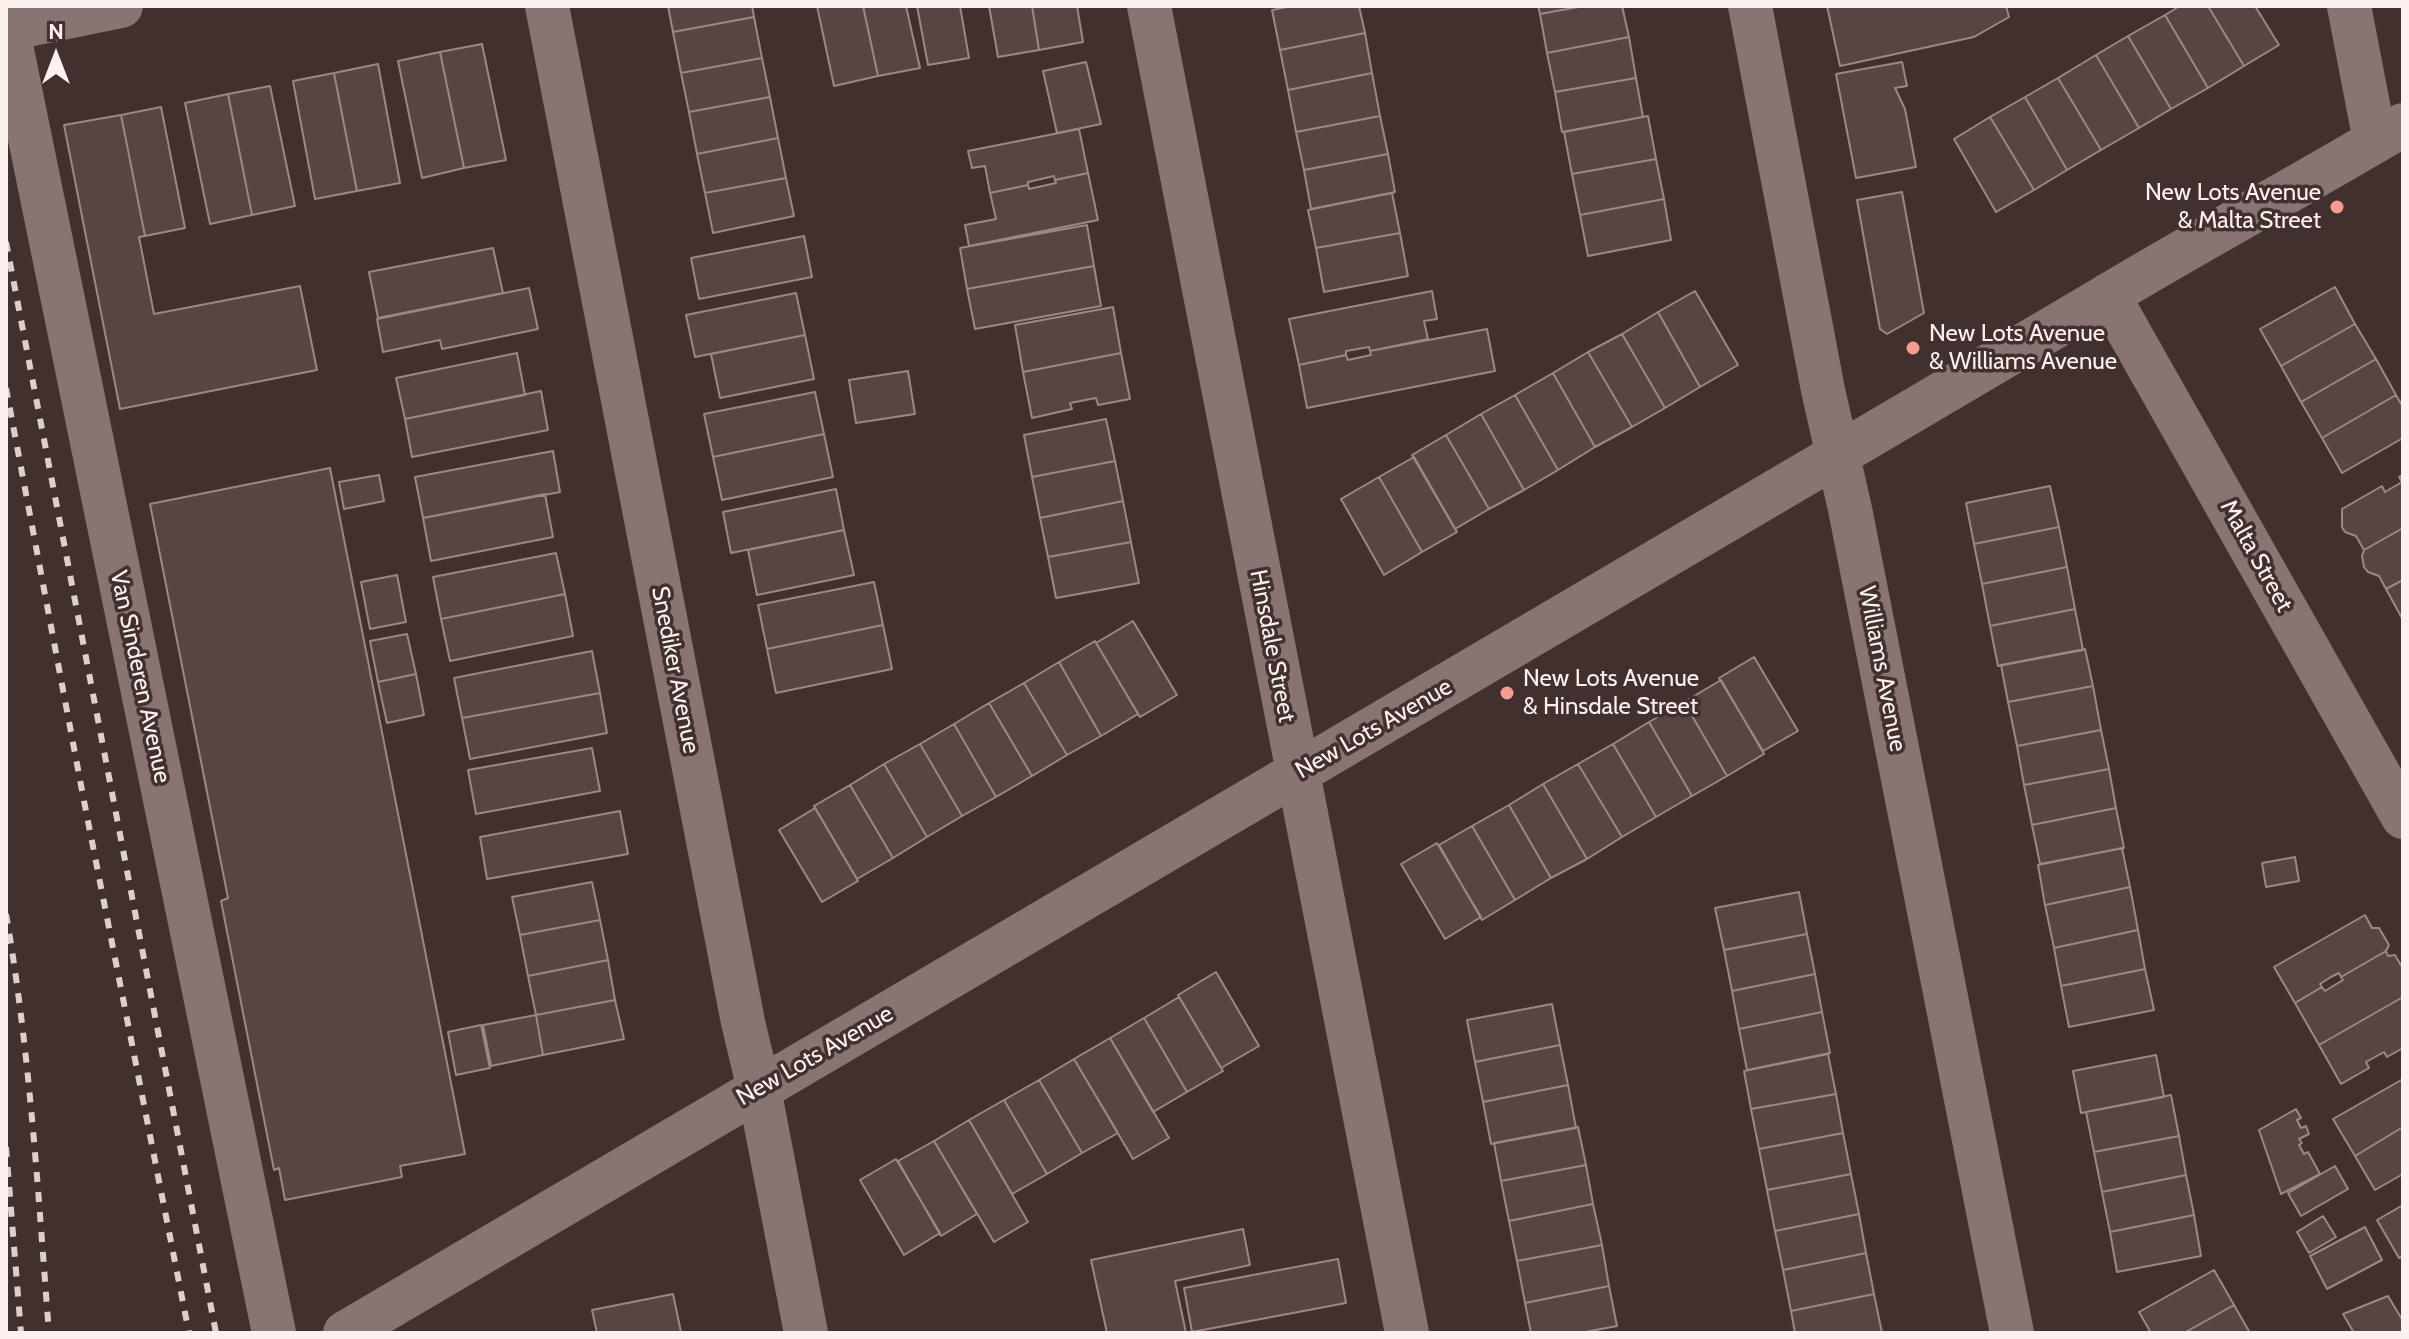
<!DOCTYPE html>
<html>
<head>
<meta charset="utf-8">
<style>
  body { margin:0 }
  #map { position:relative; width:2409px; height:1339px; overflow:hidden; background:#41302d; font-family:Cabin,sans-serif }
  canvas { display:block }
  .frame { position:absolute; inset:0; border:8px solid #fbf0ee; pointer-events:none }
  .north { position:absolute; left:16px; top:16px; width:80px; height:80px; -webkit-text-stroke:6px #41302d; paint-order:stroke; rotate:0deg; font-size:22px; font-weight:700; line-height:32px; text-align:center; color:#fbf0ee }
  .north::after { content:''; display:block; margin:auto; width:28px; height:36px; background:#fbf0ee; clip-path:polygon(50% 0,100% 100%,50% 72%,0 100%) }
</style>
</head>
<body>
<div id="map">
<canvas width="2409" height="1339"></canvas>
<div class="frame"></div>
<div class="north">N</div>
</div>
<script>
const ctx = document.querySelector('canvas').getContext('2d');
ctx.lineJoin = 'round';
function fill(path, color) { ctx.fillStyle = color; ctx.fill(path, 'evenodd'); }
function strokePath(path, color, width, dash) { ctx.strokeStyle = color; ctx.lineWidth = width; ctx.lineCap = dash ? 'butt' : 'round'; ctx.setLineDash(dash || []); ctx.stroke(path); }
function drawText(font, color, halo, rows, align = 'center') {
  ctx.font = font + ' Cabin,sans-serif'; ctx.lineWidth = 7; ctx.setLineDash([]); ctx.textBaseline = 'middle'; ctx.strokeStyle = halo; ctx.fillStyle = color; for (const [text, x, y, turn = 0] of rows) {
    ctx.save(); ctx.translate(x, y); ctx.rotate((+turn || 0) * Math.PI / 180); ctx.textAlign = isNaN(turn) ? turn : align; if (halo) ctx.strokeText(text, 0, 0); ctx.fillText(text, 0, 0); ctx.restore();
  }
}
const building = new Path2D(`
  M668 6H752L754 17 673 32Z
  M817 6H863L878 76 834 86Z
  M863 6H906L920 68 878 76Z
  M917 6H960L969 58 928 65Z
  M989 6H1032L1039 50 998 57Z
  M1032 6H1077L1083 42 1039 50Z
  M1292 6H1359L1365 33 1280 50 1272 10Z
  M1538 6H1584L1540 14Z
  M1584 6H1622L1629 37 1547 53 1540 14Z
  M1827 6H2006L2009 17 1974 37 1840 66Z
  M2180 6H2208L2244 66 2208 88 2165 15Z
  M2208 6H2255L2279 45 2244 66Z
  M2165 15 2208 88 2171 109 2128 36Z
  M754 17 762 58 681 73 673 32Z
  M1365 33 1372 73 1288 90 1280 50Z
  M2128 36 2171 109 2139 128 2096 55Z
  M1629 37 1636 78 1555 92 1547 53Z
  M482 44 506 160 464 168 440 52Z
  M440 52 464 168 422 178 398 61Z
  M2096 55 2139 128 2101 150 2058 78Z
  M762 58 770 97 689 112 681 73Z
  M1086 62 1101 124 1057 133 1043 71Z
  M1902 62 1907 86 1895 88 1905 109 1916 167 1856 178 1836 74Z
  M378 64 400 183 357 191 334 73Z
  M334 73 357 191 315 199 293 81Z
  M1372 73 1380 116 1296 132 1288 90Z
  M1636 78 1643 117 1562 132 1555 92Z
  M2058 78 2101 150 2067 170 2025 97Z
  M270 86 295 206 252 215 228 94Z
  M228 94 252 215 210 224 185 103Z
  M770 97 778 138 697 154 689 112Z
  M2025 97 2067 170 2034 190 1990 117Z
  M161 107 185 228 145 236 121 115Z
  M121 115 145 236 139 237 154 314 300 286 317 370 120 409 64 125Z
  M1380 116 1388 154 1304 170 1296 132Z
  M1648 116 1656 159 1572 174 1564 132Z
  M1990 117 2034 190 1996 212 1954 139Z
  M1079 129 1088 173 1055 180 1054 176 1028 182V185L990 193 985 166 972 168 968 151Z
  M778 138 786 178 705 193 697 154Z
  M1388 154 1395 192 1311 209 1304 170Z
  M1656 159 1664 199 1580 215 1572 174Z
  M1088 173 1098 220 969 246 965 225 996 219 990 193 1028 185 1029 189 1056 183 1055 180Z
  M786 178 794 216 713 233 705 193Z
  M1902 192 1924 313 1887 334 1880 329 1857 200Z
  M1392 193 1400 233 1316 248 1308 210Z
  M1664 199 1671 240 1588 256 1580 215Z
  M1087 225 1094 266 967 289 960 248Z
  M1400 233 1408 276 1324 292 1316 248Z
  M804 236 812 277 699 299 691 258Z
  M493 248 503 293 378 318 369 272Z
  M1094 266 1101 306 975 329 967 289Z
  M2335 287 2355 324 2281 366 2260 329Z
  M529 288 538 329 442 349 440 340 383 352 377 319Z
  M1432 291 1437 319 1424 321 1428 339 1370 351 1369 347 1346 351V355L1299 365 1289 319Z
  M1695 291 1738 365 1700 387 1658 312Z
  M796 293 805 335 695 357 686 315Z
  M1113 307 1121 353 1023 372 1015 325Z
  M1658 312 1700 387 1665 408 1622 334Z
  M2355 324 2376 359 2301 402 2281 366Z
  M1487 329 1495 371 1307 408 1299 365 1346 355 1348 360 1371 355 1370 351Z
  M1622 334 1665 408 1632 427 1588 352Z
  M805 335 814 379 720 398 711 354Z
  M1588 352 1632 427 1595 447 1553 373Z
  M517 353 525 395 405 419 396 378Z
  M1121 353 1130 399 1098 405 1096 398 1070 403 1072 409 1032 418 1023 372Z
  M2376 359 2396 395 2322 438 2301 402Z
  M908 371 915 414 856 423 849 380Z
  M1553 373 1595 447 1558 470 1515 395Z
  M541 391 548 430 412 457 405 419Z
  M815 392 824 434 713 457 704 414Z
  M1515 395 1558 470 1524 490 1481 414Z
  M2396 395 2403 407V438L2342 473 2322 438Z
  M1481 414 1524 490 1489 509 1446 435Z
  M1106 419 1115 461 1032 477 1024 435Z
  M824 434 833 477 722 500 713 457Z
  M1446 435 1489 509 1455 529 1412 455Z
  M553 451 560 492 423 518 415 477Z
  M1414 457 1457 532 1422 552 1379 477Z
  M1115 461 1123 501 1040 518 1032 477Z
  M330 468 465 1154 400 1166 402 1177 285 1200 279 1168 274 1170 221 901 228 898 150 504Z
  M379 475 384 501 344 509 339 482Z
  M2403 475V528L2364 550 2356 536 2345 532 2342 527V509L2382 486 2385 492 2402 482 2399 477Z
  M1379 477 1422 552 1384 575 1341 499Z
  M2050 486 2059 527 1974 544 1966 503Z
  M836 489 844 530 731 553 723 512Z
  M545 494 553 537 431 561 423 518Z
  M1123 501 1131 542 1048 557 1040 518Z
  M2059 527 2067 567 1982 584 1974 544Z
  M2403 528V580L2386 589 2379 576 2368 572 2364 567 2362 556 2364 550Z
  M844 530 854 575 757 595 748 550Z
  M1131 542 1139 583 1056 598 1048 557Z
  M556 553 565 594 441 619 433 577Z
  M2067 567 2075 609 1990 626 1982 584Z
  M397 575 406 622 370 629 361 582Z
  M2403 580V620L2386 589Z
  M874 582 883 625 767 649 758 605Z
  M565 594 573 636 450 661 441 619Z
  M2075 609 2083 650 1998 666 1990 626Z
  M1133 621 1177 695 1140 717 1096 643Z
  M883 625 892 669 776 693 767 649Z
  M407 634 416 674 378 682 370 641Z
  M1095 641 1138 714 1101 736 1059 662Z
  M2085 649 2093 686 2008 702 2001 665Z
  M592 651 600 693 462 718 454 678Z
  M1754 657 1798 731 1763 751 1719 678Z
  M1059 662 1101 736 1067 755 1024 683Z
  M416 674 424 715 387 723 378 682Z
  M1721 680 1764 754 1727 776 1684 702Z
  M1024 683 1067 755 1032 776 989 703Z
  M2093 686 2101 730 2017 746 2008 702Z
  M600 693 607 733 470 759 462 718Z
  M1684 702 1727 776 1692 796 1649 722Z
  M989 703 1032 776 996 797 954 724Z
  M1649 722 1692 796 1656 817 1613 744Z
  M954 724 996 797 962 816 920 744Z
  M2101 730 2109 769 2024 785 2017 746Z
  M920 744 962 816 927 837 884 764Z
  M1613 744 1656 817 1622 837 1578 764Z
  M592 748 600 791 476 814 468 770Z
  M884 764 927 837 893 858 850 785Z
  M1578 764 1622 837 1587 859 1543 784Z
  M2109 769 2116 808 2032 825 2024 785Z
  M1543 784 1587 859 1551 878 1509 805Z
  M850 785 893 858 857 879 814 806Z
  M1509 805 1551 878 1515 900 1472 826Z
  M815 808 858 881 822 902 779 830Z
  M2116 808 2124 848 2040 864 2032 825Z
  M620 811 628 854 487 879 480 837Z
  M1472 826 1515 900 1482 920 1439 845Z
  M1437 843 1481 917 1445 939 1401 864Z
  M2122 848 2130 887 2045 905 2038 865Z
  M2295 857 2299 881 2266 887 2262 863Z
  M592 882 600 920 520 935 512 897Z
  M2130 887 2138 930 2054 948 2045 905Z
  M1799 892 1807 934 1724 950 1715 908Z
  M2365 915 2372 928H2379L2389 945 2386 951 2341 977 2339 973 2331 977 2320 984 2322 987 2295 1003 2274 967Z
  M600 920 608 960 528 976 520 935Z
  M2138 930 2145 969 2061 986 2054 948Z
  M1807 934 1815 974 1732 991 1724 950Z
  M2386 951 2388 956 2395 955 2403 969V997L2319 1045 2295 1003 2322 987 2325 991 2343 980 2341 977Z
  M608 960 615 1000 536 1015 528 976Z
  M2145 969 2154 1010 2069 1027 2061 986Z
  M1216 972 1259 1046 1221 1068 1178 995Z
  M1815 974 1822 1012 1739 1029 1732 991Z
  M1179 997 1223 1071 1187 1092 1144 1018Z
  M2403 997V1048L2387 1057 2384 1052 2366 1062 2369 1068 2341 1084 2319 1045Z
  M615 1000 624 1039 543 1055 536 1015Z
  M1552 1004 1560 1045 1475 1062 1467 1020Z
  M1822 1012 1830 1053 1747 1070 1739 1029Z
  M536 1015 543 1055 491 1066 483 1025Z
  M1144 1018 1187 1092 1153 1112 1110 1038Z
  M481 1025 490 1068 456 1075 448 1032Z
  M1110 1038 1169 1138 1133 1159 1074 1059Z
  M1560 1045 1568 1085 1483 1102 1475 1062Z
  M1828 1054 1836 1094 1751 1109 1744 1071Z
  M2156 1055 2164 1097 2081 1113 2073 1071Z
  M1074 1059 1118 1133 1082 1153 1039 1080Z
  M2403 1079V1127L2355 1156 2333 1119Z
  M1039 1080 1082 1153 1047 1174 1004 1100Z
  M1568 1085 1576 1128 1491 1144 1483 1102Z
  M1836 1094 1843 1133 1759 1149 1751 1109Z
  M2171 1095 2179 1136 2094 1152 2086 1112Z
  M1004 1100 1047 1174 1012 1194 969 1120Z
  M2296 1109 2301 1118 2297 1120 2301 1128 2306 1126 2309 1134 2299 1139 2302 1143 2299 1145 2304 1154 2308 1152 2320 1174 2281 1194 2259 1130Z
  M969 1120 1028 1222 994 1242 934 1141Z
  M1578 1127 1586 1165 1501 1181 1494 1143Z
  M2403 1127V1174L2375 1190 2355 1156Z
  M1843 1133 1851 1174 1767 1190 1759 1149Z
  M2179 1136 2186 1175 2102 1192 2094 1152Z
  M934 1141 977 1214 941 1236 898 1161Z
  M896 1159 940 1233 904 1255 860 1180Z
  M1586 1165 1593 1204 1509 1221 1501 1181Z
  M2335 1166 2348 1189 2301 1216 2288 1193Z
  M1851 1174 1859 1214 1775 1231 1767 1190Z
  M2186 1175 2194 1215 2110 1232 2102 1192Z
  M1593 1204 1602 1245 1517 1261 1509 1221Z
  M2403 1205V1256L2399 1258 2377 1220Z
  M1859 1214 1866 1253 1783 1270 1775 1231Z
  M2194 1215 2201 1256 2117 1272 2110 1232Z
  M2323 1216 2336 1237 2309 1253 2297 1232Z
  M2365 1227 2382 1260 2327 1289 2310 1256Z
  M1243 1229 1250 1265 1175 1281 1186 1333H1107L1091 1260Z
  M1602 1245 1609 1286 1525 1303 1517 1261Z
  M1866 1253 1874 1294 1791 1311 1783 1270Z
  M1338 1259 1346 1303 1192 1332 1184 1288Z
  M2214 1270 2234 1305 2184 1333H2151L2139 1312Z
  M1609 1286 1617 1326 1580 1333H1531L1525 1303Z
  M673 1294 681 1332 597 1333 592 1310Z
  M1874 1294 1882 1333H1795L1791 1311Z
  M2388 1296 2403 1321V1333H2354L2343 1314Z
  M2234 1305 2250 1333H2184Z`);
const minor = new Path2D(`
  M547 6 743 1022 759 1089 806 1333
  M1149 6 1407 1333
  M1750 6 1823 390 1850 509 2012 1333
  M2349 6 2375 141
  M6 21 274 1333
  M8 29 121 6
  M2108 295 2403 817
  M345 1333C929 986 1517 645 2102 299 2202 239 2304 184 2403 125`);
const rail = new Path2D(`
  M6 242 216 1333
  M6 388 84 801 189 1333
  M6 914C30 1052 38 1193 49 1333
  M6 1147 21 1333`);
const markers = [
  [2337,207,8,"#f59c91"],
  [1913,348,8,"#f59c91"],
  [1507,693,8,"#f59c91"]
];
const poiNames = [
  ["New Lots Avenue",2321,193,"right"],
  ["& Malta Street",2321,221,"right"],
  ["New Lots Avenue",1929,334],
  ["& Williams Avenue",1929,362],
  ["New Lots Avenue",1523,679],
  ["& Hinsdale Street",1523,707]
];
const streetNames = [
  ["Malta Street",2256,556,61],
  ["Hinsdale Street",1272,646,79],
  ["Williams Avenue",1882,669,79],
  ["Snediker Avenue",675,670,79],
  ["Van Sinderen Avenue",140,677,78],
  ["New Lots Avenue",1374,729,-30],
  ["New Lots Avenue",815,1056,-30]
];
fill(building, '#574542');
strokePath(building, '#9c8784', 2);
strokePath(minor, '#887471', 44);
strokePath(rail, '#dcd0cd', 6, [10, 10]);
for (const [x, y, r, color] of markers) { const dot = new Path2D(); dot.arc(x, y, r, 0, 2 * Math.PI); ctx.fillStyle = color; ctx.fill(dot); strokePath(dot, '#41302d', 3); }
drawText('24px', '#fbf0ee', '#41302d', poiNames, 'left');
drawText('24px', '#fbf0ee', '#41302d', streetNames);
</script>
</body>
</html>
